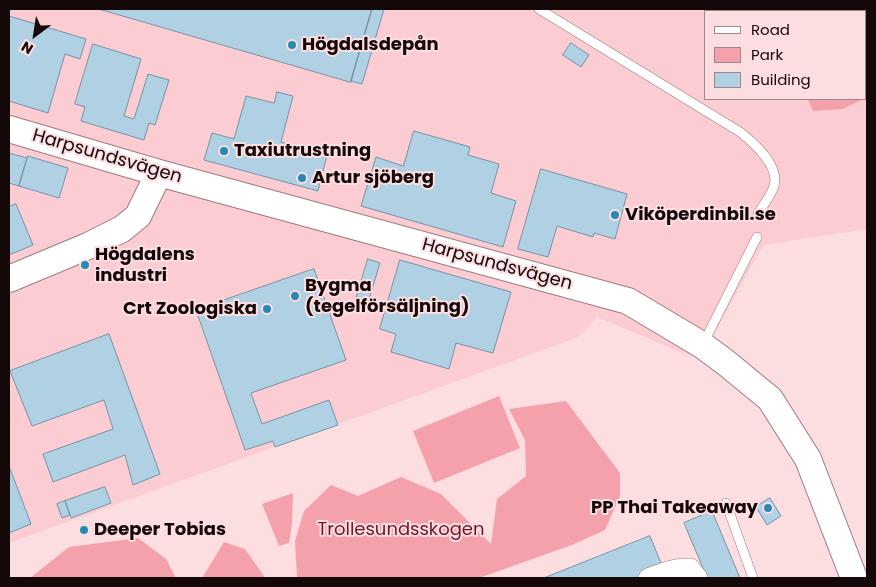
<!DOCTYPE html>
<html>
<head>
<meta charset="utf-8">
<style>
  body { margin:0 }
  #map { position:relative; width:876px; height:587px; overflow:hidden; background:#fcdde0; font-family:Poppins,sans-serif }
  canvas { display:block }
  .frame { position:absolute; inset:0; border:10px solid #140809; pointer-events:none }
  .legend { position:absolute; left:704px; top:10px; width:162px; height:90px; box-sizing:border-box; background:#fcdde0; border:1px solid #9f888a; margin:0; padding:6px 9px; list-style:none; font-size:15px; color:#140809 }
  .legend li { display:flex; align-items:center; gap:10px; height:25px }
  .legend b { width:25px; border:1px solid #9f888a }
  .north { position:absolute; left:10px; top:10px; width:50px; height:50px; -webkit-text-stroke:4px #fcdde0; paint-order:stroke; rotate:211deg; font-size:14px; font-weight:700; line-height:20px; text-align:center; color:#140809 }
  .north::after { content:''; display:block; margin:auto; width:18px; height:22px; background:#140809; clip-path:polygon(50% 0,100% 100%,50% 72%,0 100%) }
</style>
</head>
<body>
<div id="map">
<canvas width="876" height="587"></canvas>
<div class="frame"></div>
<ul class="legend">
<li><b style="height:6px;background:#fff"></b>Road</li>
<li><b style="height:14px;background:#f5a1ac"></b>Park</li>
<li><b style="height:14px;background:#b0d1e3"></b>Building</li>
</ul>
<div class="north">N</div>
</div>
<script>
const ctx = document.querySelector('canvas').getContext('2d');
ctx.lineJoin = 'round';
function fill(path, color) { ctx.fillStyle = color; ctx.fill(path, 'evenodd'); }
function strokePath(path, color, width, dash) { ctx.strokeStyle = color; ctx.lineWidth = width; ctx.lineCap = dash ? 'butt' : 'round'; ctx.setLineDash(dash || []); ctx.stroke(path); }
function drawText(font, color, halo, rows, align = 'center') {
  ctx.font = font + ' Poppins,sans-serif'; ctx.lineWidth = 4; ctx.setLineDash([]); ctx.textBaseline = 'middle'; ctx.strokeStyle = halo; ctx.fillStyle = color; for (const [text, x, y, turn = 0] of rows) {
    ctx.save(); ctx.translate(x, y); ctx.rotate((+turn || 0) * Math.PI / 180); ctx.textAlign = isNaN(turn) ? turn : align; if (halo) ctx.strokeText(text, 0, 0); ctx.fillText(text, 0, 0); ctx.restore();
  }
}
const built = new Path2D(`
  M9 9H867V229L763 245 700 360 597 317 579 337 9 543ZM705 11H865V99H705Z`);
const green = new Path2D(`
  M832 9H867V97L865 98V11H831Z
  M808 99H863L843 109 813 111Z
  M499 396 520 448 434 483 413 431Z
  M566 401 620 473V496L605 530 572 545 479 578H297L295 541 304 511 331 485 358 496 401 477 441 494 491 544 497 499 526 476 525 440 509 409Z
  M293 493 292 524 289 543 279 546 262 504Z
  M138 538 166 559 176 578H30L69 547Z
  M224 542 245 549 264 576 265 578H202Z`);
const building = new Path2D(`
  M99 9H372L351 82Z
  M372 9H384L362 84 351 81Z
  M9 16 86 39 80 59 65 54 48 113 9 101Z
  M571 43 589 55 581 67 563 55Z
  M93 44 141 59 124 116 134 119 148 74 169 80 155 125 149 123 144 140 81 121 85 107 75 104Z
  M277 92 293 96 281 142 327 155 318 191 204 160 212 133 234 139 246 96 274 103Z
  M414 131 470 147 468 155 499 164 491 193 516 201 503 247 361 206 376 157 403 166Z
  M9 153 27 158 19 186 9 183Z
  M28 156 68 168 59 198 19 186Z
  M541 169 627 194 615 239 594 233 593 237 557 226 548 257 518 249Z
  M16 204 33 245 9 255V207Z
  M368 259 380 263 367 306 355 302Z
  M400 260 511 292 493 353 456 343 449 369 391 352 396 334 380 329Z
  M314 269 346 360 251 393 262 424 329 400 338 425 275 447 273 441 245 450 196 310Z
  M109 334 160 474 133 485 125 455 53 482 43 454 113 429 104 400 32 426 10 371Z
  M9 466 31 524 9 533Z
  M105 487 111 503 71 518 65 501Z
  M770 498 781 516 767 525 756 507Z
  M65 501 70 515 62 518 57 504Z
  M712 511 740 578H707L705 573 684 523Z
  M650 536 663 568 636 578H544Z`);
const lane = new Path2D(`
  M539 9 740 132C754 143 780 166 774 186 771 196 763 205 758 214
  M703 344 757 237
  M726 503 753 578`);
const street = new Path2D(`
  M648 578C662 573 675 567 690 568L698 578`);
const secondary = new Path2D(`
  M9 129 159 173 628 301 702 345 725 362 770 399 808 459 854 578
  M9 279 88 246 122 229 138 216 159 173`);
const markers = [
  [292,45,5,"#278ab4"],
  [224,151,5,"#278ab4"],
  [302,178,5,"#278ab4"],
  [615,215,5,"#278ab4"],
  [85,265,5,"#278ab4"],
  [295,296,5,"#278ab4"],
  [267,309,5,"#278ab4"],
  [768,508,5,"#278ab4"],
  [84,530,5,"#278ab4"]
];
const poiNames = [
  ["Högdalsdepån",302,45],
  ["Taxiutrustning",234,151],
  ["Artur sjöberg",312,178],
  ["Viköperdinbil.se",625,215],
  ["Högdalens",95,255],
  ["industri",95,276],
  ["Bygma",305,286],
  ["(tegelförsäljning)",305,307],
  ["Crt Zoologiska",257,309,"right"],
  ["PP Thai Takeaway",758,508,"right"],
  ["Deeper Tobias",94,530]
];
const streetNames = [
  ["Harpsundsvägen",107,157,16],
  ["Harpsundsvägen",497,265,15]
];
const parkNames = [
  ["Trollesundsskogen",401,530]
];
fill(built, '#fbccd2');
fill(green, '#f5a1ac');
fill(building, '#b0d1e3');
strokePath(building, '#7595a6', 1);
strokePath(lane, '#9e7b7f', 10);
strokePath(street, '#9e7b7f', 20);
strokePath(secondary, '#9e7b7f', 28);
strokePath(lane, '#fff', 9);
strokePath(street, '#fff', 19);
strokePath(secondary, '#fff', 26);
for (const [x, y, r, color] of markers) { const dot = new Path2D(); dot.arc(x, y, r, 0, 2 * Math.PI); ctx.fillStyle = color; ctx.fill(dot); strokePath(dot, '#fcdde0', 2); }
drawText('bold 18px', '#140809', '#fcdde0', poiNames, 'left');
drawText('18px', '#140809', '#fcdde0', streetNames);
drawText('18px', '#72152e', '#fcdde0', parkNames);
</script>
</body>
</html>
